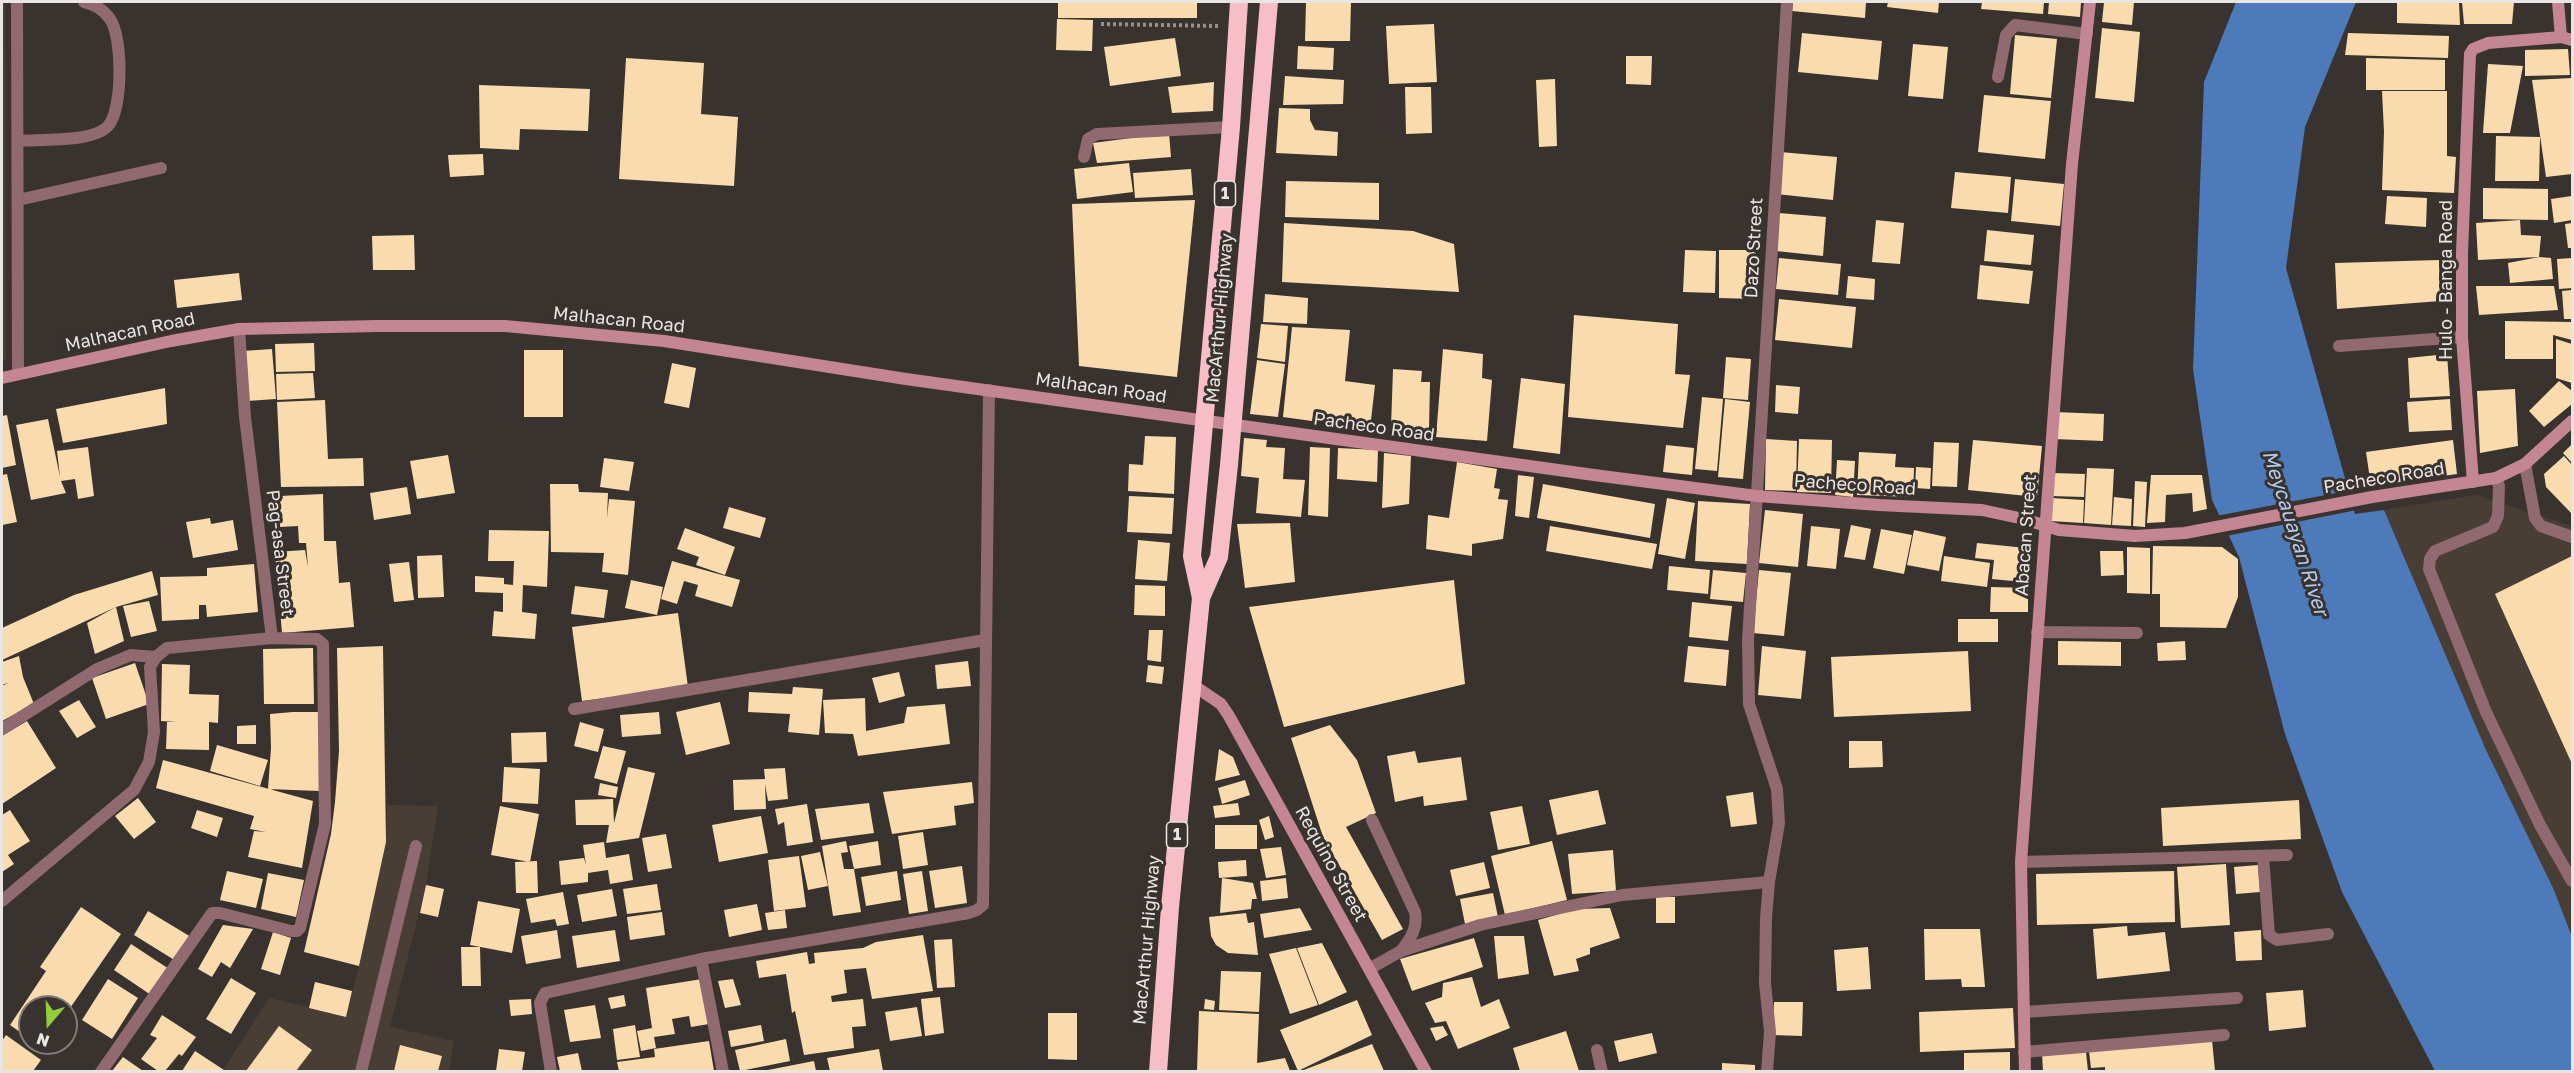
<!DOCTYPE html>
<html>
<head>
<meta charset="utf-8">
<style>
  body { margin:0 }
  #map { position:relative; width:2574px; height:1073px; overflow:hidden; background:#39332f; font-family:"Golos Text",sans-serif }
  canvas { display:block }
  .frame { position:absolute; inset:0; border:3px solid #e9e5e3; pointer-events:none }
  .north { position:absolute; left:18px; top:995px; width:60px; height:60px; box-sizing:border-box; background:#39332f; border:2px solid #7f7a77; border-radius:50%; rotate:199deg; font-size:16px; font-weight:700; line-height:24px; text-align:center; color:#e9e5e3 }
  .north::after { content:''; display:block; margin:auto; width:21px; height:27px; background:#94cc3c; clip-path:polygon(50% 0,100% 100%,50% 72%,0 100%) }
</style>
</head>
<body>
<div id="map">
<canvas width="2574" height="1073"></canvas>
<div class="frame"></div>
<div class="north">N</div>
</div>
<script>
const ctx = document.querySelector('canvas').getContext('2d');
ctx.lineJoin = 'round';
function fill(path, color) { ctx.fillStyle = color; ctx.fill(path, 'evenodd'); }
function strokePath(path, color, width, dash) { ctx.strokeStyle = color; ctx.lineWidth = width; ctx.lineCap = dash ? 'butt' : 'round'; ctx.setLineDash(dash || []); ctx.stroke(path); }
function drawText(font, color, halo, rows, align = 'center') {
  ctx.font = font + ' "Golos Text",sans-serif'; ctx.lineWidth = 6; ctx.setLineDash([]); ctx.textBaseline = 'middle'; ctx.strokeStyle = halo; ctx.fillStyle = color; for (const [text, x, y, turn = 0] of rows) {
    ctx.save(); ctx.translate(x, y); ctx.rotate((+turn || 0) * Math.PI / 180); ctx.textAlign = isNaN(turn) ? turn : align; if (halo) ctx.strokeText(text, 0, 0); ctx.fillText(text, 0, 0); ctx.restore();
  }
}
const built = new Path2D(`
  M2 2H5L6 360 2 361Z
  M2476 495 2572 526V937L2554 890 2486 750 2384 510Z
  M387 805 438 806 426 885 390 1027 454 1041 449 1071 222 1072 269 998 346 1016 359 966 386 842Z`);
const water = new Path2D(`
  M2236 2H2356L2305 127 2286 268 2355 514 2384 510 2486 750 2554 890 2572 937V1071H2435L2342 892 2285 734 2239 557 2212 500 2193 369 2204 82Z`);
const pier = new Path2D(`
  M2352 490 2357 510 2226 536 2216 516Z`);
const building = new Path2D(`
  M1058 2H1197V18H1058Z
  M1306 2H1351L1350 41H1305Z
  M1793 2H1866L1865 18 1792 11Z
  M1888 2H1939L1938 13 1887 7Z
  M1982 2H2044L2043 14 1981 9Z
  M2049 2H2081L2080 17 2048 14Z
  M2104 2H2134L2132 25 2102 22Z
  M2397 2H2459L2460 25 2397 23Z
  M2462 2H2514L2512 24H2464Z
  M1057 19 1093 20 1092 51 1056 50Z
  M1434 24 1437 82 1389 84 1386 26Z
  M2102 28 2140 32 2134 102 2095 98Z
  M1802 33 1882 41 1878 80 1798 72Z
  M2348 33 2449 36 2448 58 2345 55Z
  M2015 35 2057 39 2051 98 2010 94Z
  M1175 38 1181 76 1110 86 1104 47Z
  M1913 44 1948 47 1943 99 1908 96Z
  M1298 46 1334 48 1333 70 1297 69Z
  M2568 49 2570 75 2525 76V50Z
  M1626 56H1652L1651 85 1626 84Z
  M626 58 704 63 701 114 738 117 734 186 619 179Z
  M2366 58 2445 60V90H2366Z
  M2488 64 2523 66 2510 133H2483Z
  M1285 76 1344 80 1343 104 1283 105Z
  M2572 78V174L2546 177 2532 80Z
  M1555 79 1557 146 1539 147 1536 80Z
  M1214 82 1213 111 1172 113 1168 87Z
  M479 85 590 89 588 131 520 129 519 150 480 148Z
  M1405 87H1431L1432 133 1406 134Z
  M2382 91H2447V156L2456 157 2454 193 2382 190 2384 132Z
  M1984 95 2051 101 2045 159 1978 152Z
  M1279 108 1310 109V120L1315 130 1338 132 1337 156 1276 153Z
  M1169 133 1171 157 1097 163 1093 143Z
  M2496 136 2540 137 2539 181H2495Z
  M1780 152 1837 157 1833 200 1776 194Z
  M483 154 484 175 450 177 448 155Z
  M1129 163 1133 192 1077 199 1074 169Z
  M1191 169 1193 195 1135 198 1133 173Z
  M1955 172 2011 177 2008 213 1951 208Z
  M2015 179 2064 184 2060 226 2011 221Z
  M1286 181 1379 183V220L1285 217Z
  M2483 188 2548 189V220L2483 219Z
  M2387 196 2427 198 2426 227 2385 224Z
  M2572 196V220L2554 223 2551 199Z
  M1195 200 1177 377 1079 366 1072 204Z
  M1779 213 1826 217 1823 256 1776 251Z
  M1876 220 1904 223 1900 264 1872 262Z
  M2520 220 2521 235 2541 236 2539 257 2551 258 2553 279 2510 283 2508 263 2539 257 2478 260 2476 223Z
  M1284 223 1413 231 1454 244 1459 292 1282 282Z
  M2572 223V248H2568L2565 224Z
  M1987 230 2034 235 2031 265 1984 261Z
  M414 235 415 270H373L372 236Z
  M1685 250 1716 251 1715 293 1683 292Z
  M1719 250H1756V299L1719 298Z
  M1779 258 1841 264 1838 295 1776 289Z
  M2572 258V288L2559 289 2557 259Z
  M2439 260 2440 301 2337 309 2335 263Z
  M1980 265 2033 271 2029 304 1977 299Z
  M239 273 242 300 177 308 174 280Z
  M1848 276 1875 279 1874 300 1846 298Z
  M2476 286H2554L2558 310 2479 315Z
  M2572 290V319H2564L2562 291Z
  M1265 294 1308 298 1307 324 1263 322Z
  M1779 299 1856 307 1852 348 1775 340Z
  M1574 315 1678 324 1675 374 1690 375 1683 428 1568 417Z
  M2505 321 2572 322V340L2553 335V359H2505Z
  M1261 324 1288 326 1285 362 1257 358Z
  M1292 327 1350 330 1345 381 1375 385 1370 429 1283 417Z
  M2556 339 2572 344V383L2556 378Z
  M314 343 315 371 276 372 275 344Z
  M272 349 276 399 247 401 243 351Z
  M1443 349 1483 354 1482 378 1492 380 1487 441 1436 437Z
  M524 350H563V417H524Z
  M2447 354 2450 396 2410 398 2408 358Z
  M1726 357 1751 359 1748 400 1723 398Z
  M1257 360 1285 364 1278 417 1250 414Z
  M672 363 696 368 689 408 664 403Z
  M1393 369 1422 371 1421 382H1430L1429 429 1391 427Z
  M313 373 315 398 277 400 276 374Z
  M1521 378 1565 384 1560 454 1513 448Z
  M2559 381 2572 391V404L2544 427 2529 411Z
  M1776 385 1800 387 1798 414 1775 412Z
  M165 388 167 424 63 443 56 409Z
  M2515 389 2518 446 2480 453 2477 391Z
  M1702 397 1723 399 1717 471 1695 469Z
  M1725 399 1750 402 1743 479 1718 477Z
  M2450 399 2452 430 2409 432 2407 402Z
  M325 400 328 459 363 458 364 486 281 487 277 402Z
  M2055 412 2104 414 2103 441 2054 439Z
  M7 415 16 465 2 468V416Z
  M48 419 60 477 57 451 88 447 94 496 78 499 75 479 61 481 66 493 31 500 16 425Z
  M1145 436 1176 437 1174 494 1128 491 1129 464 1143 465Z
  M1244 438 1267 440 1266 447 1285 448 1283 479 1305 480 1301 517 1256 513 1259 478 1241 476Z
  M1766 439 1797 441 1796 491 1765 490Z
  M1799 439 1832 440 1831 493 1797 492Z
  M1973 440 2042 446 2037 497 1968 490Z
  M2453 440 2457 474 2371 486 2366 452Z
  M1934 442 1959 443 1957 487 1932 486Z
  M2572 444V463L2563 453Z
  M1666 445 1694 448 1692 475 1663 472Z
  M1310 447 1330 448 1328 517 1308 515Z
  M1338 448 1378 450 1377 482 1337 479Z
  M1859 452 1896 454 1895 467 1914 468 1913 497 1857 495Z
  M1384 453 1411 456 1409 504 1382 508Z
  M448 455 455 493 417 499 410 461Z
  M2564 456 2572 465V514L2546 487 2544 474Z
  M604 458 634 462 629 491 600 487Z
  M1837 460 1855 461 1853 497 1835 495Z
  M1457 462 1497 469 1494 488 1500 489 1498 499 1508 500 1503 539 1472 544V556L1426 549 1428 515 1449 518Z
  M1916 467 1931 468 1930 489 1915 488Z
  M2087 468 2114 469 2111 525 2084 523Z
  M2053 473 2085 474 2084 497 2051 496Z
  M7 474 17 522 2 525V475Z
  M1518 475 1534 477 1529 518 1515 516Z
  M2151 475H2202L2207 509 2193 512 2192 493 2166 495 2165 522 2147 523Z
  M2135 481 2147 482 2145 527 2133 526Z
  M550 484H578L579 492 608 493 607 518 609 499 635 501 628 575 602 572 604 553 551 552Z
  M1543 484 1655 504 1650 538 1537 518Z
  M407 487 411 514 374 520 370 493Z
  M323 494 324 541H336L339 583 350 582 354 627 282 633 275 552 305 550 308 567 306 543H299L298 526 280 527 279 496Z
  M1129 496 1174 498 1172 534 1127 532Z
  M2114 497 2132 499 2131 526 2112 525Z
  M1667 498 1695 503 1685 559 1658 554Z
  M2051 498 2084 500 2083 523 2050 521Z
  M1698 501 1750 504 1747 564 1695 561Z
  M729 507 766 518 760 538 723 528Z
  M1765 510 1803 514 1798 567 1759 563Z
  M210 518 211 524 233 520 238 550 193 558 186 522Z
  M1290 523 1295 582 1245 588 1237 524Z
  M1851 525 1871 529 1865 560 1844 557Z
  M1550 526 1657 544 1652 569 1546 551Z
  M1811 526 1840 529 1836 569 1807 566Z
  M685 528 735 547 725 575 696 565 699 557 677 549Z
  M1881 529 1912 535 1904 574 1873 568Z
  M489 530 549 531 547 587 523 585 522 612 537 614 535 639 492 636 494 611 503 612V593L475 592V576L504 578V584L513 585 514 561H488Z
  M1914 530 1946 537 1939 571 1907 565Z
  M1138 540 1170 543 1167 581 1135 579Z
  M1977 543 2026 548 2023 582 1992 579 1994 560 1975 558Z
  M2153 546 2222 547 2238 559V597L2226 628 2160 627V594H2152Z
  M2127 547 2150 548V594L2127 593Z
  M2100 551H2123L2124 575 2101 576Z
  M442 555 444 597 418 598 417 556Z
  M1944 556 1990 563 1987 587 1941 581Z
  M2572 556V764L2495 594Z
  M672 561 740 580 732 607 695 596 698 585 684 581 677 604 661 599Z
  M409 562 414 600 394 602 389 564Z
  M254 564 258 612 207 617 206 605H199V619L162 621 160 577 207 576V568Z
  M1669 566 1710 570 1708 594 1667 590Z
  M1713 570 1746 573 1743 602 1710 599Z
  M1759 570 1791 573 1784 636 1753 633Z
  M152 571 158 595 116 607 124 641 95 654 87 623 116 607 2 660V628L74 595Z
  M631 580 663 587 657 615 625 608Z
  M1454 580 1465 684 1284 727 1249 607Z
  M1135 585 1165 586V616L1134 615Z
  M575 586 608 590 604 618 571 614Z
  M1991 587 2028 588V612H1990Z
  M149 601 157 631 131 637 123 606Z
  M1692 602 1732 606 1728 641 1689 637Z
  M678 613 688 687 582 701 572 627Z
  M1958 619H1998V642H1958Z
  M1149 630H1163L1161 662 1147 660Z
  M2058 641 2121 642V666L2058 665Z
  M2185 641 2186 660 2158 661 2157 643Z
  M383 646 386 842 359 966 304 952 331 834 335 802 339 751 337 648Z
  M1688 646 1729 650 1726 686 1684 682Z
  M1762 646 1806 651 1801 699 1758 695Z
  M313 648 314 704H264L263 649Z
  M1968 651 1971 711 1834 717 1831 657Z
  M19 656 23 677 34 704 2 721V686L8 683 2 685V662Z
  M968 661 971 686 937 689 935 665Z
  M135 663 149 704 106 719 92 678Z
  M162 664 190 665 189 694 219 695 218 723 209 722V750L166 749 167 722H176L161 721Z
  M1148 665 1164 667 1162 684 1146 682Z
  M899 672 905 696 879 703 872 678Z
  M793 687 823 689 819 735 788 732 790 714 748 712 749 692 792 694Z
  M865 698 866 731 904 723 907 707 945 704 950 744 858 756 853 734 825 733 823 700Z
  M79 700 96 727 77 738 59 711Z
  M720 702 730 744 686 755 676 712Z
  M293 712H319V791L268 789 271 748 270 714Z
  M659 712 661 734 622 737 620 715Z
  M27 721 56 768 2 804V736Z
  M580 722 604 729 598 752 574 746Z
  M256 725V744H237V726Z
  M1330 725 1357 760 1376 813 1346 827 1403 929 1382 940 1323 837 1291 738Z
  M546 732 547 762 512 763 511 733Z
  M1849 741H1882L1883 767 1849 768Z
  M217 745 268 760 260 786 210 771Z
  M603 746 626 751 617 784 594 778Z
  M1219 749 1233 757 1240 775 1215 781Z
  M1415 751 1418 763 1461 757 1467 800 1424 806 1423 796 1395 802 1387 756Z
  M163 760 313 801 302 868 248 857 254 831 266 832 250 829 254 816 156 788Z
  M504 767 540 769 538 804 502 802Z
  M628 767 655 773 639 838 606 843 609 825H576L575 800 613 799 614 823Z
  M785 768 788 799 768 801 765 784 766 809 734 810 733 780 765 779 764 769Z
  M1245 780 1250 795 1222 804 1218 788Z
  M972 782 974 803 954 806 956 825 892 834 883 792Z
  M600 783 618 787 616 798 598 795Z
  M1598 790 1606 824 1557 835 1549 800Z
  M1753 792 1757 824 1731 827 1726 796Z
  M138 798 156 822 134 839 115 816Z
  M2299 800 2301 839 2163 846 2161 808Z
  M869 803 874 833 821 840 815 809Z
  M1238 803 1240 815 1215 818 1213 806Z
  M807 804 813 842 787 846 784 822 778 825 775 809Z
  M500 806 539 814 530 862 491 855Z
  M1522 806 1530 844 1498 850 1490 812Z
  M10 810 30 841 8 855 14 864 2 872V815Z
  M197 810 223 818 217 837 191 828Z
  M761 816 768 853 719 862 712 825Z
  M1269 816 1274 837 1265 840 1259 820Z
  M1215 825H1257V849H1215Z
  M923 832 928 865 903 869 898 836Z
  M666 834 672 868 648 872 642 838Z
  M846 841 848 852 841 853 844 869H854L849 846 878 841 881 865 854 869 861 912 833 916 822 846Z
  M1552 841 1567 900 1505 915 1491 856Z
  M604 842 606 858 629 854 633 880 610 884 608 870 588 873V882L561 885 559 861 584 858 586 865 583 845Z
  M1281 847 1286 875 1266 878 1260 849Z
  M1613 850 1616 891 1572 894 1568 854Z
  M820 852 828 886 808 890 801 856Z
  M799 856 806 907 774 911 768 860Z
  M1246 860 1247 876 1219 878 1218 862Z
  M537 861 538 893H516L515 862Z
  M1484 862 1490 888 1456 896 1450 870Z
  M2226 864 2230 925 2181 928 2177 867Z
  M2258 865 2260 892 2236 894 2234 867Z
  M962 866 967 903 935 908 929 871Z
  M227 871 263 879 256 908 220 900Z
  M897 871 901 900 866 906 861 877Z
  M922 871 928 911 909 914 903 874Z
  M2174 871 2175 922 2037 925 2036 874Z
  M268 873 304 880 296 917 261 909Z
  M1222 878 1253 883 1257 899H1252L1251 909 1220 913Z
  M1286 878 1288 898 1262 901 1260 881Z
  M657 884 661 910 627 914 623 889Z
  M426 885 444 889 438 917 420 913Z
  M612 889 617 916 582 922 577 895Z
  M563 892 569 924 557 926 555 919 531 923 526 899Z
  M1493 893 1498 917 1465 924 1460 899Z
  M1656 897H1675V923H1656Z
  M478 901 520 909 512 953 470 945Z
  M757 904 762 930 729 937 724 910Z
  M81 907 121 934 66 1014V1007H30V1039L10 1025 46 971 40 967Z
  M1300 908 1312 930 1264 938 1260 914Z
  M1610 908 1620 938 1590 948V954L1576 959 1579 971 1554 976 1538 920 1577 909Z
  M785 910 787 928 768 930 765 913Z
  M148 911 191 937 176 961 134 935Z
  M662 912 665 935 630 940 627 917Z
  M1246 913 1248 923 1254 922 1258 955 1228 953 1216 945 1211 936 1209 917Z
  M223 925 253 929 230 968 221 962 212 977 198 969Z
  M2127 926 2128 936 2165 932 2170 971 2097 979 2093 929Z
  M1924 929H1980L1985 987H1962L1961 979 1925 980Z
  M557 930 561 958 526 964 521 936Z
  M615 930 620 961 577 968 572 936Z
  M2261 930 2262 960 2236 961 2234 932Z
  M273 932 291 938 280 975 261 969Z
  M923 935 933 991 872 999 866 968 844 970 847 993 831 996 832 1002 863 999 866 1026 852 1027 854 1048 804 1055 795 1011 792 1013 786 974 759 978 756 961 807 952 809 964 815 963 814 953 863 948 876 942Z
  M1494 936H1524L1529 974 1498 979Z
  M1474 938 1483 967 1412 991 1400 959Z
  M952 939 955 987 937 988 934 940Z
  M1322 943 1347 992 1319 1005 1297 948Z
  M131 944 169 969 151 995 114 970Z
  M461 947H480L481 986H462Z
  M1868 947 1871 989 1837 991 1834 950Z
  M1296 948 1318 1005 1290 1014 1269 954Z
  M1221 971 1261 972 1259 1012 1219 1010Z
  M1472 977 1481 1007 1499 999 1510 1028 1458 1049 1446 1021 1435 1023 1425 1003 1442 997 1443 983Z
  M231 978 256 993 231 1034 206 1019Z
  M108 979 138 998 112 1039 82 1020Z
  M702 979 709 1024 691 1027 689 1016 672 1019 675 1034 654 1037 656 1048 641 1051 637 1031 652 1028 646 988Z
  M733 979 741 1005 725 1008 718 981Z
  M315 982 352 991 346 1017 309 1008Z
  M2303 990 2306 1027 2269 1031 2266 993Z
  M624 995 626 1006 611 1009 608 998Z
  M940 997 944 1033 925 1036 921 999Z
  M531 999 532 1014 511 1016 509 1000Z
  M1205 999 1215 1001 1214 1010 1204 1009Z
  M1357 1000 1372 1035 1298 1071 1280 1030Z
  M1774 1002H1803L1802 1036 1773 1035Z
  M595 1005 601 1038 570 1042 564 1010Z
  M917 1007 922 1036 890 1041 885 1012Z
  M2013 1008 2015 1048 1920 1052 1919 1012Z
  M1199 1011 1259 1014 1257 1063 1285 1058 1290 1071H1197Z
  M1048 1013H1077V1060L1048 1059Z
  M162 1015 196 1037 182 1056 179 1054 165 1071H158L141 1059 157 1038 150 1035Z
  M635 1025 640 1057 617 1060 613 1029Z
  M761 1025 764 1041 731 1047 728 1031Z
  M279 1026 312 1050 296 1071H246Z
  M1443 1026 1448 1035 1436 1041 1430 1028Z
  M1566 1031 1579 1071H1520L1513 1048Z
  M1652 1033 1657 1053 1619 1062 1614 1041Z
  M6 1035 41 1060 33 1071H2V1041Z
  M786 1039 790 1061 740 1071 735 1050Z
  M2212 1040 2215 1071H2105V1067L2091 1068 2089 1051Z
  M709 1041 714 1071H619L617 1062 655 1057 654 1049Z
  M1372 1044 1384 1071H1301Z
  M400 1045 442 1056 438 1071H394Z
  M499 1049 525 1052 522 1071H496Z
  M879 1049 883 1071H830L827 1058Z
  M195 1051 224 1070 223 1071H182Z
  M2010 1052V1071H1964V1053Z
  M2086 1052 2088 1071H2043L2042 1054Z
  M578 1053 582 1071H560L557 1057Z
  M123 1057 143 1071H112Z
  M814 1061 816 1071H768V1070Z
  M1722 1063 1755 1065V1071H1722Z`);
const path = new Path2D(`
  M1101 24 1219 26`);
const lane = new Path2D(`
  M1998 77 2006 35 2015 25 2087 34
  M18 141C40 139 92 143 108 126 123 110 123 37 110 19 103 9 95 5 84 2
  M1084 157 1088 139 1097 134 1231 127
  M18 200 161 168
  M2339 346 2462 337
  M2525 464 2535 518 2541 526 2572 537
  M2496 478 2499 486 2498 516 2493 527 2435 551 2430 559 2429 569 2486 712 2540 825 2572 881
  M2037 632 2137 633
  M1372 820 1415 912C1418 928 1411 938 1401 951
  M2263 856 2269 935 2277 940 2328 934
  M2021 862 2287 855
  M1369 969 1401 951 1480 925 1622 895 1769 882
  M2024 1012 2237 998
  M1597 1050 1602 1072
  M2024 1052 2224 1035
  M361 1072 416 846`);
const street = new Path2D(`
  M17 2 18 374
  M574 709 985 640
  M2 729 97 669 131 655 156 657
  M2 901 134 790 149 762 154 732 150 667 156 657 167 648 272 638 245 417 239 329
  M701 959 723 1072
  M101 1072 212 913H220L291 931H297L300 928 325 824 323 644 317 639 272 638
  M551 1072 540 1003 545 993 701 959 969 913 977 910 983 905 989 390
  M1767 1072 1770 1032 1765 983 1766 918 1769 882 1779 823 1777 789 1749 704 1748 640 1787 2`);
const secondary = new Path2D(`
  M2558 2 2561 37
  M2 378 171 341 239 329 378 326H505L664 341 906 379 1594 475 1757 496 1879 505 1982 510 2024 519 2059 530 2135 536 2185 533 2372 497 2496 478 2525 464 2572 421
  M2473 482 2462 337V253L2470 54 2473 49 2488 43 2561 37 2572 40
  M1193 685 1221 704 1229 716 1426 1072
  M2025 1072 2021 862 2072 164 2090 2`);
const highway = new Path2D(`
  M1201 598 1219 557 1229 465 1269 2
  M1158 1072 1170 907 1201 598 1192 556 1231 127 1239 2`);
const shields = [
  [1225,194,21],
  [1177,835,21]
];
const shieldNames = [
  ["1",1225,194],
  ["1",1177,835]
];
const streetNames = [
  ["Dazo Street",1754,248,-87],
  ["Hulo - Banga Road",2446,280,-90],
  ["MacArthur Highway",1220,318,-85],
  ["Malhacan Road",619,320,6],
  ["Malhacan Road",130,332,-12],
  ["Malhacan Road",1101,388,8],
  ["Pacheco Road",1374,427,8],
  ["Pacheco Road",2384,478,-9],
  ["Pacheco Road",1855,485,4],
  ["Abacan Street",2026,535,-86],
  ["Pag-asa Street",280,553,83],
  ["Requino Street",1331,864,61],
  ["MacArthur Highway",1147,940,-85]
];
const waterNames = [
  ["Meycauayan River",2295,533,72]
];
fill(built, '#493e36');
fill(water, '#4c7abb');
fill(pier, '#39332f');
fill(building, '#f9dbae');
strokePath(path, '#96918e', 4, [3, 3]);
strokePath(lane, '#906971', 12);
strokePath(street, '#906971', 12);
strokePath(secondary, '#c48692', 12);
strokePath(highway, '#f8bec8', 18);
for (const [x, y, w] of shields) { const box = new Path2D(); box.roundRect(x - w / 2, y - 13, w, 26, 4.5); ctx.fillStyle = '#39332f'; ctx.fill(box); strokePath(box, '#e9e5e3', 1.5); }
drawText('bold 16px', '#e9e5e3', null, shieldNames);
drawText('18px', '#e9e5e3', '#39332f', streetNames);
drawText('italic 20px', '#b2cbef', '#39332f', waterNames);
</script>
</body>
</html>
